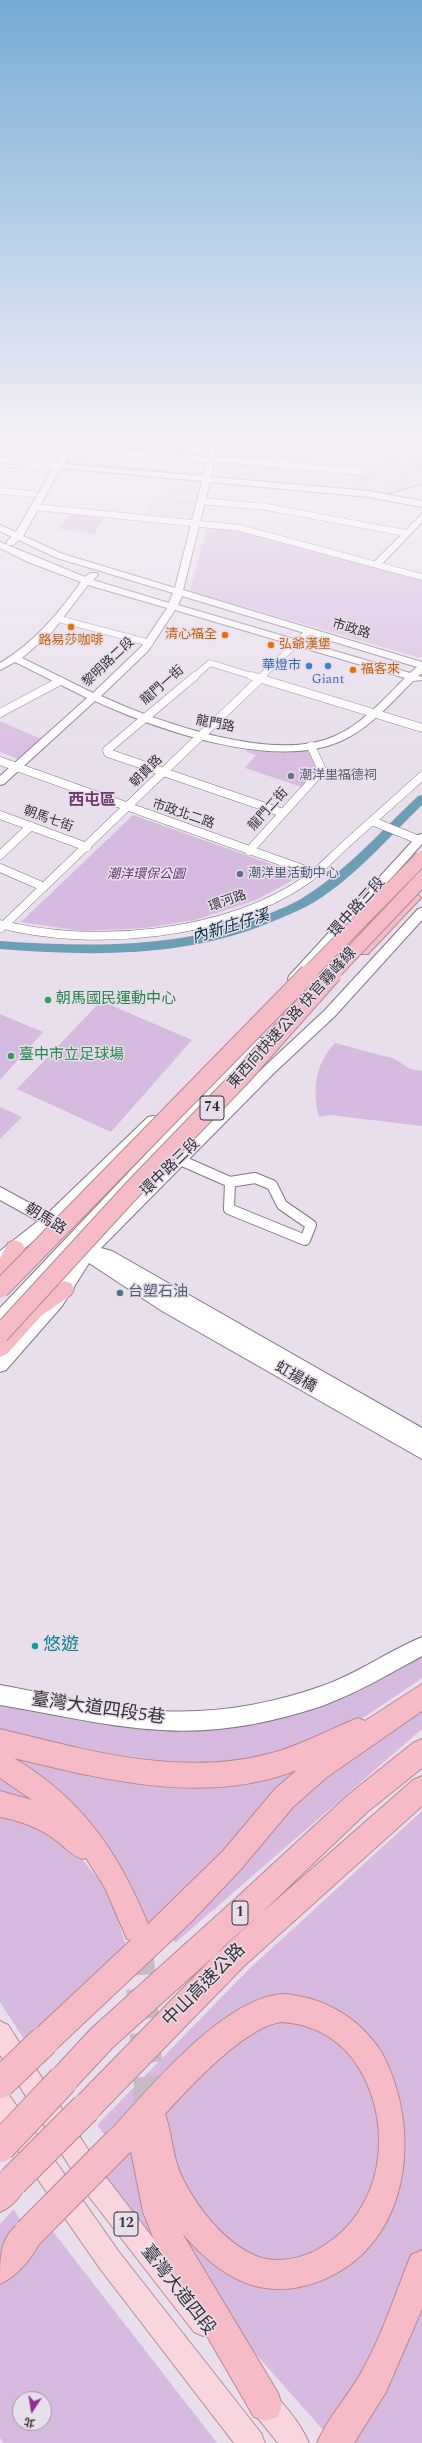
<!DOCTYPE html>
<html>
<head>
<meta charset="utf-8">
<style>
  body { margin:0 }
  #map { position:relative; width:422px; height:2443px; overflow:hidden; background:#e8deec; font-family:Spectral,"Noto Sans TC",serif }
  canvas { display:block }
  .north { position:absolute; left:12px; top:2391px; width:40px; height:40px; box-sizing:border-box; background:#e8deec; border:1px solid #a199a4; border-radius:50%; rotate:192deg; font-size:11px; font-weight:700; line-height:16px; text-align:center; color:#373238 }
  .north::after { content:''; display:block; margin:auto; width:14px; height:18px; background:#932d93; clip-path:polygon(50% 0,100% 100%,50% 72%,0 100%) }
</style>
</head>
<body>
<div id="map">
<canvas width="422" height="2443"></canvas>
<div class="north">北</div>
</div>
<script>
const ctx = document.querySelector('canvas').getContext('2d');
ctx.lineJoin = 'round';
function fill(path, color) { ctx.fillStyle = color; ctx.fill(path, 'evenodd'); }
function strokePath(path, color, width, dash) { ctx.strokeStyle = color; ctx.lineWidth = width; ctx.lineCap = dash ? 'butt' : 'round'; ctx.setLineDash(dash || []); ctx.stroke(path); }
function drawText(font, color, halo, rows, align = 'center') {
  ctx.font = font + ' Spectral,"Noto Sans TC",serif'; ctx.lineWidth = 3; ctx.setLineDash([]); ctx.textBaseline = 'middle'; ctx.strokeStyle = halo; ctx.fillStyle = color; for (const [text, x, y, turn = 0] of rows) {
    ctx.save(); ctx.translate(x, y); ctx.rotate((+turn || 0) * Math.PI / 180); ctx.textAlign = isNaN(turn) ? turn : align; if (halo) ctx.strokeText(text, 0, 0); ctx.fillText(text, 0, 0); ctx.restore();
  }
}
const built = new Path2D(`
  M166 478 200 482 196 497 158 494Z
  M154 497 194 501 192 519 143 515Z`);
const education = new Path2D(`
  M227 442H422V483L385 493 225 478 218 474Z`);
const green = new Path2D(`
  M125 442H190L187 455 122 453Z
  M69 453 86 454 84 460 109 465 196 473V475L64 463Z
  M400 454 405 455 403 458 420 461 422 469 394 487 390 486 391 484 372 478 357 487 351 485ZM398 462 413 463 417 467C404 475 390 488 376 477Z
  M72 513 105 517 94 534 58 529Z
  M207 527 250 532 422 579V656L420 658 190 591Z
  M0 721 41 739 18 759 0 752Z
  M247 748 307 749 319 770 302 787 245 768 256 755 246 752Z
  M133 815 302 875 256 900 195 920 145 928 82 931 21 922Z
  M101 1001 192 1040 111 1132 17 1089Z
  M0 1014 43 1032 0 1080Z
  M335 1043 395 1059 410 1069 422 1071V1126L330 1115 319 1117C312 1090 315 1064 335 1043Z
  M0 1107 22 1117 0 1139Z
  M422 1654V1678L366 1716 334 1733 259 1759 219 1763 166 1761 109 1753 0 1731V1704L121 1726 325 1704 377 1681Z
  M422 1703V1729L175 1943 167 1930 271 1817Z
  M0 1752 288 1770 298 1772 294 1781 147 1927 127 1882 102 1836 74 1804 40 1775 0 1754Z
  M0 1773 57 1813 0 1798Z
  M422 1811V2248L407 2286 358 2392 323 2430 240 2336 199 2276 158 2187 214 2259 328 2277 346 2267 366 2247 384 2221 388 2075 284 2000 107 2138 97 2125 248 1970Z
  M0 1812 12 1814 73 1848 102 1884 117 1917 126 1946 27 2044 0 2002Z
  M275 2020 300 2022 337 2039 367 2075 377 2111 379 2151 375 2183 352 2226 314 2254 284 2261 269 2260 239 2251 192 2205 155 2115 240 2033Z
  M139 2134 175 2265 101 2178Z
  M14 2209 25 2229 0 2256V2224Z
  M51 2229 217 2443H4L0 2438V2286ZM20 2399H44V2423H20Z
  M422 2303V2443H353L385 2395Z`);
const stream = new Path2D(`
  M387 494 422 484`);
const river = new Path2D(`
  M422 795V805C388 838 356 876 316 901 302 910 285 916 269 923 183 958 91 956 0 949V941C89 947 179 949 263 916 278 910 294 904 307 895 348 869 382 830 418 796Z`);
const highwayTunnel = new Path2D(`
  M138 1945 151 2114`);
const streetFar2 = new Path2D(`
  M117 456 245 461 363 472
  M0 460 51 465
  M0 491 34 494
  M201 501 267 507 405 533
  M35 507 240 528 422 577
  M59 619 150 643
  M194 677 210 663 255 677
  M261 677 309 631`);
const streetFar1 = new Path2D(`
  M195 676 107 750 108 753 283 813
  M252 676 422 728
  M0 713 60 681
  M0 761 314 873
  M0 815 87 847
  M372 821 419 840
  M249 851 322 770 311 746
  M0 855 31 826
  M0 868 44 887
  M0 924C93 948 224 936 305 881 318 872 331 858 343 847 369 823 396 800 422 776
  M1 928 263 676`);
const street = new Path2D(`
  M180 1160 230 1182
  M255 1178 272 1185 282 1205 311 1225 305 1240 229 1209 230 1182Z`);
const secondary = new Path2D(`
  M68 442H76L64 464 203 476 211 442H219L211 477 369 491 422 501V507L369 497 210 482 183 590 422 662V673L418 676 422 677V680L413 681C392 702 369 729 341 741 274 771 158 730 95 701L4 784 0 785V776L87 698 15 662 0 670V663C34 643 58 614 81 582L28 562 0 548V542L85 577 90 573H96L98 575 93 580 169 603 173 593 57 558 19 540 13 545H7V541L12 537 0 531V525L16 532 53 468 47 465 56 463ZM61 468 202 481 175 588 63 554 23 536ZM88 585 167 608 141 647 93 693 22 658 52 632ZM182 596 417 667 410 673 178 605ZM175 610 405 678C384 699 362 724 335 736 275 764 157 722 101 696L148 651Z
  M422 514V522L379 567H373V563Z
  M422 834V844L299 982H289L288 979 289 976 418 835Z
  M422 908V920L335 1016 274 1073 101 1248 112 1251 422 1428V1459L162 1311 89 1263 62 1306 6 1370 0 1372V1354L50 1296 79 1253 75 1249 6 1324 0 1326V1308L256 1038H266L268 1041 84 1240 87 1242 264 1067 325 1010 418 909Z
  M153 1116 158 1117 160 1121 158 1125 60 1220 65 1225 62 1229 57 1231 50 1228 5 1264 0 1266V1251L38 1221 0 1200V1187L48 1213 148 1117Z
  M422 1637V1656C389 1674 357 1693 322 1706 271 1723 215 1734 161 1730 107 1727 54 1714 0 1705V1685C54 1695 107 1708 161 1711 215 1714 271 1704 322 1686 357 1674 388 1651 422 1637Z`);
const primary = new Path2D(`
  M0 2021 8 2025 105 2176 212 2314 216 2323 212 2332 203 2336 194 2332 87 2194 0 2055Z
  M0 2092 9 2095 119 2252 261 2433 265 2443H234L101 2270 0 2125Z
  M263 2388C280 2395 302 2426 309 2443H278L253 2412 249 2402 253 2392Z`);
const highway = new Path2D(`
  M413 893 418 895 421 898 418 901 368 954H356L354 950 356 946 408 895Z
  M15 1240 22 1243 25 1248 7 1282 0 1284V1258L8 1243Z
  M64 1281 71 1283 74 1289 71 1295 41 1316 7 1354 0 1357V1334L27 1304Z
  M422 1684V1711L327 1777 293 1807 241 1869 192 1921 54 2051 44 2055 34 2051 30 2041 34 2031 131 1940 127 1939 105 1888 86 1858 82 1859C71 1855 64 1846 54 1839 38 1827 20 1821 0 1817V1791L32 1800 0 1778V1729C85 1750 181 1777 268 1754 300 1746 328 1730 358 1718L365 1721ZM14 1758C105 1780 206 1806 297 1770L275 1789 223 1851 148 1924C118 1851 82 1799 14 1758Z
  M422 1739V1768L366 1813 253 1921 112 2048 73 2090 63 2094 53 2090 49 2080 53 2070 92 2028 233 1901 348 1795 413 1743Z
  M422 1776V1806L244 1966 96 2118 86 2123 76 2118 71 2108 76 2098 224 1946 413 1780Z
  M282 1994C323 1996 360 2018 382 2053 422 2128 412 2241 325 2279 265 2304 222 2280 182 2233L278 2393 282 2405 278 2417 266 2421 254 2417 161 2257 143 2212 131 2151 119 2157 109 2152 104 2142 109 2132C149 2089 222 1999 282 1994ZM282 2022C314 2024 342 2040 359 2068 395 2128 383 2212 320 2248 302 2259 276 2264 256 2256 225 2243 199 2210 184 2181 172 2159 173 2136 165 2114 189 2088 245 2026 282 2022Z
  M13 2166 24 2170 28 2181C22 2195 14 2206 0 2212V2173Z
  M29 2218 40 2222 44 2233C37 2252 19 2276 0 2284 0 2253 0 2231 29 2218Z
  M422 2250V2309L386 2392 354 2443H317C328 2417 349 2395 362 2371 383 2334 395 2294 411 2255Z`);
const highwayBridgeFar2 = new Path2D(`
  M308 974 422 858
  M332 974 422 879`);
const highwayBridgeFar1 = new Path2D(`
  M0 1289 309 973
  M0 1334 133 1189 240 1078 333 973`);
const highwayBridge = new Path2D(`
  M0 2083 44 2041
  M0 2147 63 2080
  M13 2181 86 2108
  M29 2233 119 2142`);
const markers = [
  [71,627,4,"#e8710a"],
  [225,635,4,"#e8710a"],
  [271,645,4,"#e8710a"],
  [309,666,4,"#3f7fe0"],
  [328,666,4,"#3f7fe0"],
  [353,670,4,"#e8710a"],
  [291,776,4,"#6b7280"],
  [240,874,4,"#5c6f8a"],
  [48,1000,4,"#2e9e5b"],
  [11,1056,4,"#2e9e5b"],
  [120,1293,4,"#5c6f8a"],
  [35,1646,4,"#0f9aa8"]
];
const farStreetnames = [
  ["市政路",351,630,17],
  ["黎明路二段",109,663,-43],
  ["龍門一街",163,686,-41],
  ["龍門路",215,725,11],
  ["朝貴路",147,772,-45],
  ["龍門二街",269,810,-48],
  ["市政北二路",183,815,19],
  ["朝馬七街",48,820,20],
  ["環河路",228,902,-20]
];
const farFoodnames = [
  ["清心福全",217,635,"right"],
  ["路易莎咖啡",71,641,"center"],
  ["弘爺漢堡",279,645],
  ["福客來",361,670]
];
const farShopnames = [
  ["華燈市",301,666],
  ["Giant",328,680,"center"]
];
const farWorshipnames = [
  ["潮洋里福德祠",299,776]
];
const farServicenames = [
  ["潮洋里活動中心",248,874]
];
const farParknames = [
  ["潮洋環保公園",146,875]
];
const shields = [
  [212,1108,24],
  [240,1913,16],
  [126,2224,24]
];
const shieldNames = [
  ["74",212,1108],
  ["1",240,1913],
  ["12",126,2224]
];
const streetNames = [
  ["環中路三段",358,908,-48],
  ["東西向快速公路 快官霧峰線",293,1019,-48],
  ["環中路三段",171,1168,-44],
  ["朝馬路",45,1220,32],
  ["虹揚橋",295,1378,30]
];
const leisureNames = [
  ["朝馬國民運動中心",56,1000],
  ["臺中市立足球場",19,1056]
];
const serviceNames = [
  ["台塑石油",128,1293]
];
const farDistrictnames = [
  ["西屯區",92,802]
];
const waterNames = [
  ["內新庄仔溪",231,928,-17]
];
const nearCulturenames = [
  ["悠遊",43,1646]
];
const nearStreetnames = [
  ["臺灣大道四段5巷",98,1710,8],
  ["中山高速公路",205,1986,-45],
  ["臺灣大道四段",177,2291,52]
];
fill(built, '#e0d1e4');
fill(education, '#ddd0e3');
fill(green, '#d7bae0');
strokePath(stream, '#6c9eb6', 1.5);
fill(river, '#6c9eb6');
strokePath(highwayTunnel, '#c5bcc8', 30, [30, 14]);
strokePath(streetFar2, '#817784', 7);
strokePath(streetFar1, '#817784', 9);
strokePath(street, '#817784', 12);
strokePath(secondary, '#817784', 2);
strokePath(primary, '#b28b95', 2);
strokePath(highway, '#b28b95', 2);
strokePath(streetFar2, '#fff', 6);
strokePath(streetFar1, '#fff', 8);
strokePath(street, '#fff', 10);
fill(secondary, '#fff');
fill(primary, '#f9d6dd');
fill(highway, '#f5bbc7');
strokePath(highwayBridgeFar2, '#b28b95', 16, []);
strokePath(highwayBridgeFar1, '#b28b95', 20, []);
strokePath(highwayBridge, '#b28b95', 32, []);
strokePath(highwayBridgeFar2, '#f5bbc7', 14);
strokePath(highwayBridgeFar1, '#f5bbc7', 18);
strokePath(highwayBridge, '#f5bbc7', 30);
const sky = ctx.createLinearGradient(0, 0, 0, 784);
sky.addColorStop(0, '#76abd4');
sky.addColorStop(0.56, '#f5f0f6');
sky.addColorStop(1, '#f5f0f600');
ctx.fillStyle = sky;
ctx.fillRect(0, 0, 422, 784);
for (const [x, y, r, color] of markers) { const dot = new Path2D(); dot.arc(x, y, r, 0, 2 * Math.PI); ctx.fillStyle = color; ctx.fill(dot); strokePath(dot, '#e8deec', 1.5); }
drawText('13px', '#373238', '#e8deec', farStreetnames);
drawText('13px', '#c56008', '#e8deec', farFoodnames, 'left');
drawText('13px', '#366cbe', '#e8deec', farShopnames, 'right');
drawText('13px', '#5b616d', '#e8deec', farWorshipnames, 'left');
drawText('13px', '#4e5e75', '#e8deec', farServicenames, 'left');
drawText('italic 13px', '#60396c', '#e8deec', farParknames);
for (const [x, y, w] of shields) { const box = new Path2D(); box.roundRect(x - w / 2, y - 12, w, 24, 3); ctx.fillStyle = '#e8deec'; ctx.fill(box); strokePath(box, '#373238', 1); }
drawText('bold 14px', '#373238', null, shieldNames);
drawText('15px', '#373238', '#e8deec', streetNames);
drawText('15px', '#27864d', '#e8deec', leisureNames, 'left');
drawText('15px', '#4e5e75', '#e8deec', serviceNames, 'left');
drawText('bold 16px', '#6f3c6e', '#e8deec', farDistrictnames);
drawText('italic 16px', '#033143', '#e8deec', waterNames);
drawText('18px', '#0d838f', '#e8deec', nearCulturenames, 'left');
drawText('18px', '#373238', '#e8deec', nearStreetnames);
</script>
</body>
</html>
